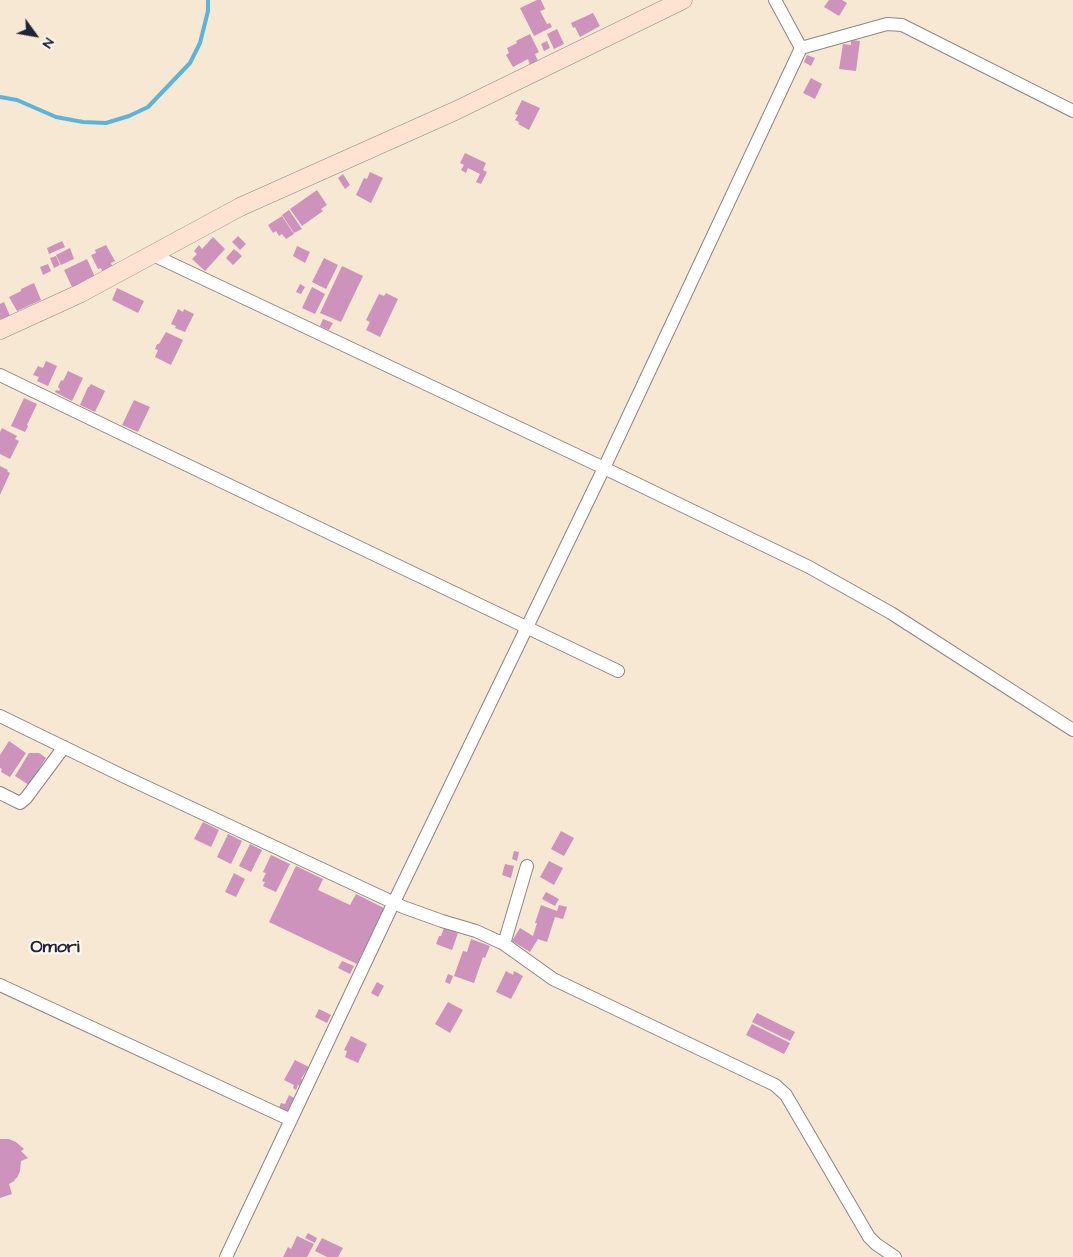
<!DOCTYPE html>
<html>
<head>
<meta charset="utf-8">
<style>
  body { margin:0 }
  #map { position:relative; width:1073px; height:1257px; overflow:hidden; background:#f6e8d2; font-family:"Architects Daughter",sans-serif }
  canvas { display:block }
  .north { position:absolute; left:10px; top:10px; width:50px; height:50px; -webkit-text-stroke:4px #fbf7ec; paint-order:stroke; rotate:122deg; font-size:14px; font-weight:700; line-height:20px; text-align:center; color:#22223b }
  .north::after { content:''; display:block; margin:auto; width:18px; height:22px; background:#22223b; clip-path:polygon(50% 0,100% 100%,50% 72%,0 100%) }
</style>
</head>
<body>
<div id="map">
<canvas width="1073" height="1257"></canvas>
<div class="north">N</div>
</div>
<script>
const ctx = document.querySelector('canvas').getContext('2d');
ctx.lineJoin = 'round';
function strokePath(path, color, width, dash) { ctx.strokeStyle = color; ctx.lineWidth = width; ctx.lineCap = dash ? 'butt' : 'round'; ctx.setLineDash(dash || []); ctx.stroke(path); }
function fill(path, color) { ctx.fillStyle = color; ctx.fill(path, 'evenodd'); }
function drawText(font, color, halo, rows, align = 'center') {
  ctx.font = font + ' "Architects Daughter",sans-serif'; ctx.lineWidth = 5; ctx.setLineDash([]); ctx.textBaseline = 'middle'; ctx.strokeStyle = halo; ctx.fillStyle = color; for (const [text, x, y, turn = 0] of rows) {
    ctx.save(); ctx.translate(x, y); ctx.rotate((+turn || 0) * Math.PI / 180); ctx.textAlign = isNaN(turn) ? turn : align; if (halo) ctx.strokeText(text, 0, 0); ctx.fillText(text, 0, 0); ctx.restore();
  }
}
const stream = new Path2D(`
  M0 97 17 100 56 117 83 122 106 123 129 116 148 107 190 63 200 43 208 11V0`);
const building = new Path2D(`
  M537 0H541L545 9 540 11 547 24 550 23 552 27 534 36 520 8Z
  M829 0H842L847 3 839 16 824 7Z
  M593 13 600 26 580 37 575 27 573 28 571 23Z
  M557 29 564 44 554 49 547 34Z
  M530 34 539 52 535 54 538 61 530 65 528 59 513 67 506 55 509 53 507 48 517 43 516 41Z
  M851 40 860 41 856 71 839 69 843 44 851 45Z
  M547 41 550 48 544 51 541 44Z
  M807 55 815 58 811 66 804 62Z
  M811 78 822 84 815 99 803 93Z
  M522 100 540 108 529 130 518 124 519 122 515 120 518 115 515 114Z
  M465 153 486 163 483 170 487 172 481 184 476 182 480 174 468 168 466 173 461 170 464 165 460 163Z
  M370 172 383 178 371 203 356 195 364 178 367 179Z
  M343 174 350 185 345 189 338 178Z
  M317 190 327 205 321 209 323 211 302 226 290 209Z
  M289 210 302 229 294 233 282 215Z
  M282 216 294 234 286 239 282 234 279 236 276 231 273 233 268 225Z
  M238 236 246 244 240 250 232 242Z
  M213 237 225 249 205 271 192 259 197 254 194 251 199 245 202 249Z
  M62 241 65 247 49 254 47 248Z
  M106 245 115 261 111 263 113 268 103 273 101 268 98 269 91 255 96 253 95 250Z
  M297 246 310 252 305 263 293 256Z
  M70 248 74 259 61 265 56 255Z
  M234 249 242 256 233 265 226 258Z
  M56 256 60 265 54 268 50 258Z
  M324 258 338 265 326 289 312 282Z
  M87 259 95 277 72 287 64 270Z
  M48 264 51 271 43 275 40 267Z
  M342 266 363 276 341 322 320 313Z
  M34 283 41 300 17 311 9 297 21 291V289Z
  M300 284 305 287 301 294 296 292Z
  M312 287 325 294 315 314 302 308Z
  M117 288 144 301 138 313 112 300Z
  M386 293 398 299 380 337 366 330 370 322 366 320 379 294 384 296Z
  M4 302 10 316 1 320 0 318V304Z
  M178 309 183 312 184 309 194 314 185 332 175 328 176 326 171 324Z
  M323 319 333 323 329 330 320 326Z
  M166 332 183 340 171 365 155 357 158 350 155 349 157 344H159Z
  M46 361 57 366 48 386 37 381 39 377 33 375 38 366 43 368Z
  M68 371 83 378 72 401 55 392 56 390 59 391 60 389 58 387 61 380 63 381Z
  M91 384 105 391 95 412 80 405 88 387H89Z
  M24 398 37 404 27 425 28 426 25 432 11 426Z
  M134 400 150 407 138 432 122 425Z
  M2 428 17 436 15 439 19 441 10 459 0 454V432Z
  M0 466 8 470 7 471 10 473 0 495Z
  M9 741 26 753 10 777 1 772 2 769 0 768V755Z
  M29 753H39L46 758 29 785 15 776Z
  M203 822 219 830 211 847 194 839Z
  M561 831 574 838 564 856 551 849Z
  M228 834 242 841 231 864 217 857Z
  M250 844 262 850 251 872 239 866Z
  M514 851 519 852 517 861 512 859Z
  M271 855 290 864 276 892 263 886 265 882 262 881 266 873 263 872Z
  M549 861 563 868 554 885 540 877Z
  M505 864 514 866 511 878 502 875Z
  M296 866 323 879 318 890 350 905 356 894 384 908 357 964 269 922Z
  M234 873 245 879 236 897 225 892Z
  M546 892 559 899 555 906 542 899Z
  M541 905 557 911 559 905 567 907 563 919 555 917 547 942 538 939 530 952 512 941 520 928 533 936 537 923H535Z
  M444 928 458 933 452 950 436 944 439 936H441Z
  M471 939 490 946 485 958 483 957 474 983 454 976 463 951 467 952Z
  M342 961 354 966 350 974 338 968Z
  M506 971 513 975 514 971 523 976 511 999 496 992Z
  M448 974 453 976 450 984 445 982Z
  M377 982 384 986 378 997 371 993Z
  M448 1002 463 1010 450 1033 435 1024Z
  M319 1009 331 1015 327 1023 315 1017Z
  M757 1013 795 1032 790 1041 752 1022Z
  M752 1024 790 1043 784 1054 746 1035Z
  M351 1036 367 1044 358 1063 345 1057 347 1051 344 1050Z
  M295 1060 309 1067 301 1079 303 1080 300 1086 298 1085 296 1090 293 1088 294 1085 284 1080Z
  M289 1095 294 1098 286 1114 278 1110 281 1103 285 1104Z
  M0 1139H9L16 1142 24 1149 21 1151 28 1158 21 1161 20 1171 18 1176 14 1181 9 1184 12 1194 0 1198Z
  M308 1233 317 1238 315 1243 305 1238Z
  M297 1236 314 1244 307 1257H283L288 1247 291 1249Z
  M322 1238 343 1248 338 1257H327L315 1251Z`);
const street = new Path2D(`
  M775 0 801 48 887 24 902 25 1073 111
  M151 254 604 468 809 567 891 613 1073 730
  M0 375 141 443 618 671
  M0 716 123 776 403 907 442 921 476 931 504 944 553 979 775 1085 786 1095 869 1237 876 1244 895 1257
  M0 793 20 803 26 798 64 747
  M504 944 527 866
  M0 985 291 1120
  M226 1257 394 902 604 468 801 48`);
const secondary = new Path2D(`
  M0 330 81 293 240 207 455 111 683 0`);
const quarterNames = [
  ["Omori",55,948]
];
strokePath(stream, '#5db4da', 4);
fill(building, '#ce93bc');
strokePath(street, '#8c8586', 14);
strokePath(secondary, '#8c8586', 19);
strokePath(street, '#fff', 12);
strokePath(secondary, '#fee3d2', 18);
drawText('bold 18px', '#22223b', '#fbf7ec', quarterNames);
</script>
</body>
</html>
